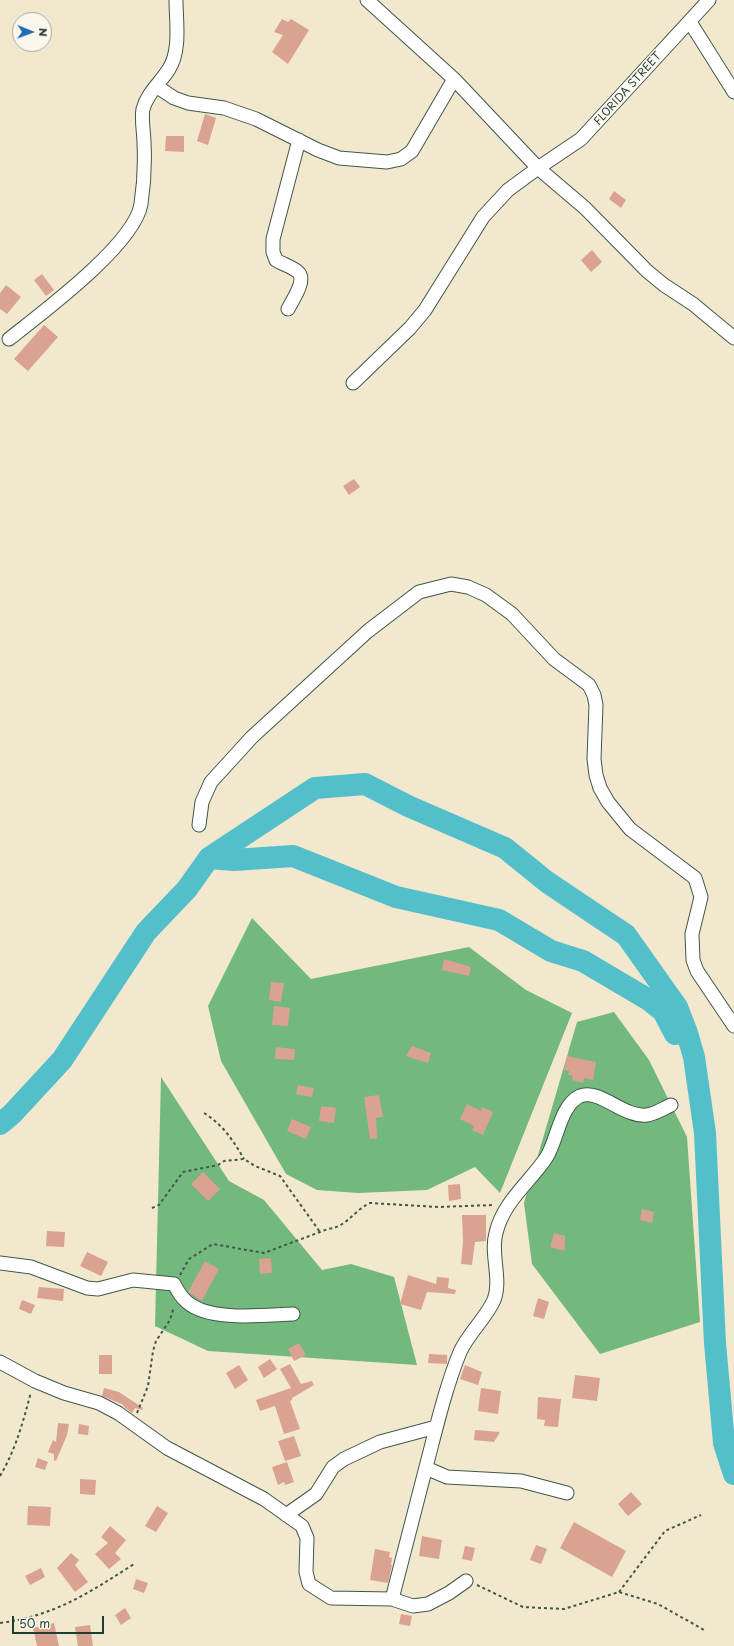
<!DOCTYPE html>
<html>
<head>
<meta charset="utf-8">
<style>
  body { margin:0 }
  #map { position:relative; width:734px; height:1646px; overflow:hidden; background:#f2e8ce; font-family:"Playpen Sans",sans-serif }
  canvas { display:block }
  .north { position:absolute; left:12px; top:12px; width:40px; height:40px; box-sizing:border-box; background:#fbf7ec; border:1px solid #a3ada2; border-radius:50%; rotate:91deg; font-size:11px; font-weight:700; line-height:16px; text-align:center; color:#1f3d34 }
  .north::after { content:''; display:block; margin:auto; width:14px; height:18px; background:#1f6fb2; clip-path:polygon(50% 0,100% 100%,50% 72%,0 100%) }
  .scale { position:absolute; left:12px; top:1616px; width:92px; height:18px; box-sizing:border-box; border:2px solid #1f3d34; border-top:0; padding-left:5px; font-size:12px; line-height:14px; white-space:nowrap; color:#1f3d34; -webkit-text-stroke:3px #fbf7ec; paint-order:stroke }
</style>
</head>
<body>
<div id="map">
<canvas width="734" height="1646"></canvas>
<div class="north">N</div>
<div class="scale">50 m</div>
</div>
<script>
const ctx = document.querySelector('canvas').getContext('2d');
ctx.lineJoin = 'round';
function fill(path, color) { ctx.fillStyle = color; ctx.fill(path, 'evenodd'); }
function strokePath(path, color, width, dash) { ctx.strokeStyle = color; ctx.lineWidth = width; ctx.lineCap = dash ? 'butt' : 'round'; ctx.setLineDash(dash || []); ctx.stroke(path); }
function drawText(font, color, halo, rows, align = 'center') {
  ctx.font = font + ' "Playpen Sans",sans-serif'; ctx.lineWidth = 3; ctx.setLineDash([]); ctx.textBaseline = 'middle'; ctx.strokeStyle = halo; ctx.fillStyle = color; for (const [text, x, y, turn = 0] of rows) {
    ctx.save(); ctx.translate(x, y); ctx.rotate((+turn || 0) * Math.PI / 180); ctx.textAlign = isNaN(turn) ? turn : align; if (halo) ctx.strokeText(text, 0, 0); ctx.fillText(text, 0, 0); ctx.restore();
  }
}
const forest = new Path2D(`
  M252 918 311 979 469 947 526 990 572 1013 500 1193 475 1167 427 1190 358 1193 317 1190 286 1174 221 1061 208 1006Z
  M614 1012 649 1060 687 1137 700 1322 600 1354 532 1264 524 1203 577 1022Z
  M161 1077 229 1181 264 1200 322 1270 351 1264 394 1277 417 1365 208 1351 155 1326Z`);
const river = new Path2D(`
  M209 858 234 860 293 856 396 897 499 920 551 951 583 961 649 1000 663 1011 675 1034
  M0 1124 12 1114 62 1060 146 932 187 889 209 858 315 788 365 784 408 806 505 848 547 882 626 935 677 1007 687 1033 694 1057 705 1133 715 1343 724 1443 734 1474`);
const building = new Path2D(`
  M282 19 288 22 291 19 309 30 288 64 272 52 283 35 274 32Z
  M205 114 216 118 208 145 197 141Z
  M166 136H184V152L165 151Z
  M614 191 626 200 621 208 609 199Z
  M592 250 602 262 591 272 581 260Z
  M42 274 54 290 46 296 34 280Z
  M6 285 21 297 7 314 0 309V293Z
  M44 325 58 337 28 371 14 359Z
  M354 479 360 487 349 495 343 486Z
  M444 959 471 967 469 976 442 970Z
  M271 982 284 983 281 1002 269 1000Z
  M274 1006 290 1008 288 1026 272 1025Z
  M412 1046 431 1053 428 1063 406 1056Z
  M276 1047 295 1049 294 1060 275 1059Z
  M567 1056 596 1062 593 1080 584 1078 583 1083 572 1080 573 1076 568 1075 569 1071 564 1070Z
  M298 1085 314 1088 312 1097 296 1094Z
  M379 1095 383 1117 376 1118 377 1138 370 1139 364 1097Z
  M467 1104 481 1111 482 1107 493 1112 483 1135 472 1130 474 1126 460 1119Z
  M321 1106 336 1108 334 1123 319 1121Z
  M292 1119 311 1127 306 1139 287 1131Z
  M203 1172 220 1189 208 1201 191 1184Z
  M460 1184 461 1199 449 1201 448 1185Z
  M642 1209 654 1212 652 1223 640 1220Z
  M462 1215H486V1241L475 1242 472 1265 461 1264 463 1242Z
  M47 1231 65 1232 64 1247 46 1246Z
  M554 1233 565 1236V1251L550 1247Z
  M87 1252 108 1262 101 1276 80 1266Z
  M271 1258 272 1273 260 1274 259 1259Z
  M205 1261 219 1269 202 1301 188 1292Z
  M408 1275 436 1284 437 1277 449 1278 448 1288 456 1290 455 1294 427 1292 421 1310 400 1304Z
  M39 1287 64 1289 63 1301 37 1298Z
  M538 1298 549 1302 544 1319 533 1316Z
  M22 1300 35 1305 31 1314 19 1309Z
  M299 1343 306 1355 294 1361 288 1349Z
  M429 1354 447 1355V1364L428 1363Z
  M99 1355H112V1374H99Z
  M270 1359 277 1369 264 1378 258 1367Z
  M290 1364 301 1384 312 1381 314 1385 292 1398V1400L290 1401 300 1429 284 1434 275 1406 260 1411 256 1400 291 1388 280 1369Z
  M239 1365 248 1380 235 1389 226 1373Z
  M465 1365 482 1372 478 1385 460 1379Z
  M575 1375 600 1378 597 1401 572 1398Z
  M104 1388 119 1392 143 1408 142 1410 135 1408 132 1413 123 1406 124 1405 102 1396Z
  M481 1388 501 1391 498 1414 478 1411Z
  M538 1397 561 1399 558 1427 544 1426 545 1420 537 1419Z
  M58 1423 69 1424 67 1435 56 1461 54 1460V1454L48 1452 53 1440 56 1442Z
  M79 1424 89 1426 88 1435 78 1434Z
  M475 1430 500 1432 494 1442 474 1440Z
  M294 1436 301 1456 285 1461 278 1441Z
  M38 1458 48 1462 45 1470 35 1467Z
  M287 1462 294 1482 285 1485 284 1482 278 1485 272 1467Z
  M80 1479 96 1480 95 1495 80 1494Z
  M631 1492 642 1504 628 1516 618 1504Z
  M28 1506 51 1507 50 1526 27 1525Z
  M157 1506 168 1513 156 1532 145 1526Z
  M574 1522 626 1551 612 1577 560 1548Z
  M110 1526 126 1540 115 1553 121 1559 109 1569 95 1554 108 1543 101 1537Z
  M422 1536 442 1540 439 1559 419 1556Z
  M536 1545 547 1549 541 1564 530 1560Z
  M465 1546 475 1548 472 1561 462 1559Z
  M375 1549 390 1552 389 1557 392 1558 391 1565H392L388 1583 370 1580Z
  M71 1553 79 1560 75 1565 88 1582 75 1592 57 1568Z
  M41 1568 45 1577 30 1585 25 1576Z
  M136 1579 148 1583 144 1593 133 1589Z
  M125 1608 131 1618 121 1625 115 1615Z
  M401 1614 412 1616 410 1626 399 1624Z
  M54 1623 59 1646H37L33 1628Z
  M90 1625 93 1646H78L75 1627Z`);
const path = new Path2D(`
  M204 1113C223 1125 233 1140 244 1159
  M152 1208 159 1205 183 1172 218 1165 224 1161 244 1159 255 1166 280 1176 320 1232
  M180 1275 189 1259 213 1244 264 1253 328 1229C347 1227 353 1211 370 1203L438 1207 494 1205
  M137 1413 148 1386 153 1351 156 1341 170 1320 174 1307
  M0 1476C16 1449 23 1422 31 1392
  M477 1585 523 1607 564 1609 619 1592 658 1604 706 1631
  M619 1592 665 1531 701 1515
  M0 1623C54 1616 89 1593 134 1564`);
const minor = new Path2D(`
  M367 0 454 79 538 168 585 208 647 271 664 285 693 304 734 338
  M690 22 734 92
  M156 86 174 98 188 103 224 108 256 119 318 150 339 158 387 162 401 159 412 151 454 79
  M288 309C292 301 307 280 298 272 293 267 282 264 276 260L273 252V239L299 140
  M9 339C42 313 135 244 141 204 144 184 145 162 144 143 144 133 141 119 143 109 147 93 161 82 169 69 181 50 176 21 176 0
  M353 383 410 328 425 310 483 217 508 190 538 168 581 139 709 0
  M199 825 202 802 211 782 252 737 368 631 419 592 451 584 468 587 486 595 512 614 554 659 589 685 594 695 596 705 594 759 596 775 600 788 608 802 630 829 695 878 701 897 692 934 693 960 697 971 734 1026
  M0 1263 31 1267 87 1288 98 1289 133 1280 174 1284C177 1290 181 1297 187 1302 210 1322 264 1315 293 1314
  M0 1362 35 1381 64 1393 99 1403 118 1413 167 1448 264 1499 302 1526 307 1538 306 1572 309 1584 331 1598 392 1599 413 1606 428 1604 449 1593 466 1581
  M426 1468 447 1477 521 1481 567 1493
  M286 1515 316 1494 333 1467 344 1459 380 1442 436 1427
  M392 1599C403 1555 415 1511 426 1467 436 1429 445 1389 460 1352 468 1334 486 1318 494 1300 502 1279 490 1254 496 1233 503 1202 529 1183 546 1158 557 1142 560 1105 580 1096 599 1088 624 1118 647 1115 655 1114 664 1108 671 1105`);
const streetNames = [
  ["FLORIDA STREET",628,89,-48]
];
fill(forest, '#73b87d');
strokePath(river, '#52bfca', 22);
fill(building, '#daa290');
strokePath(minor, '#3f574b', 15);
strokePath(path, '#3f574b', 2, [3, 3]);
strokePath(minor, '#fff', 13);
drawText('11px', '#1f3d34', '#fbf7ec', streetNames);
</script>
</body>
</html>
